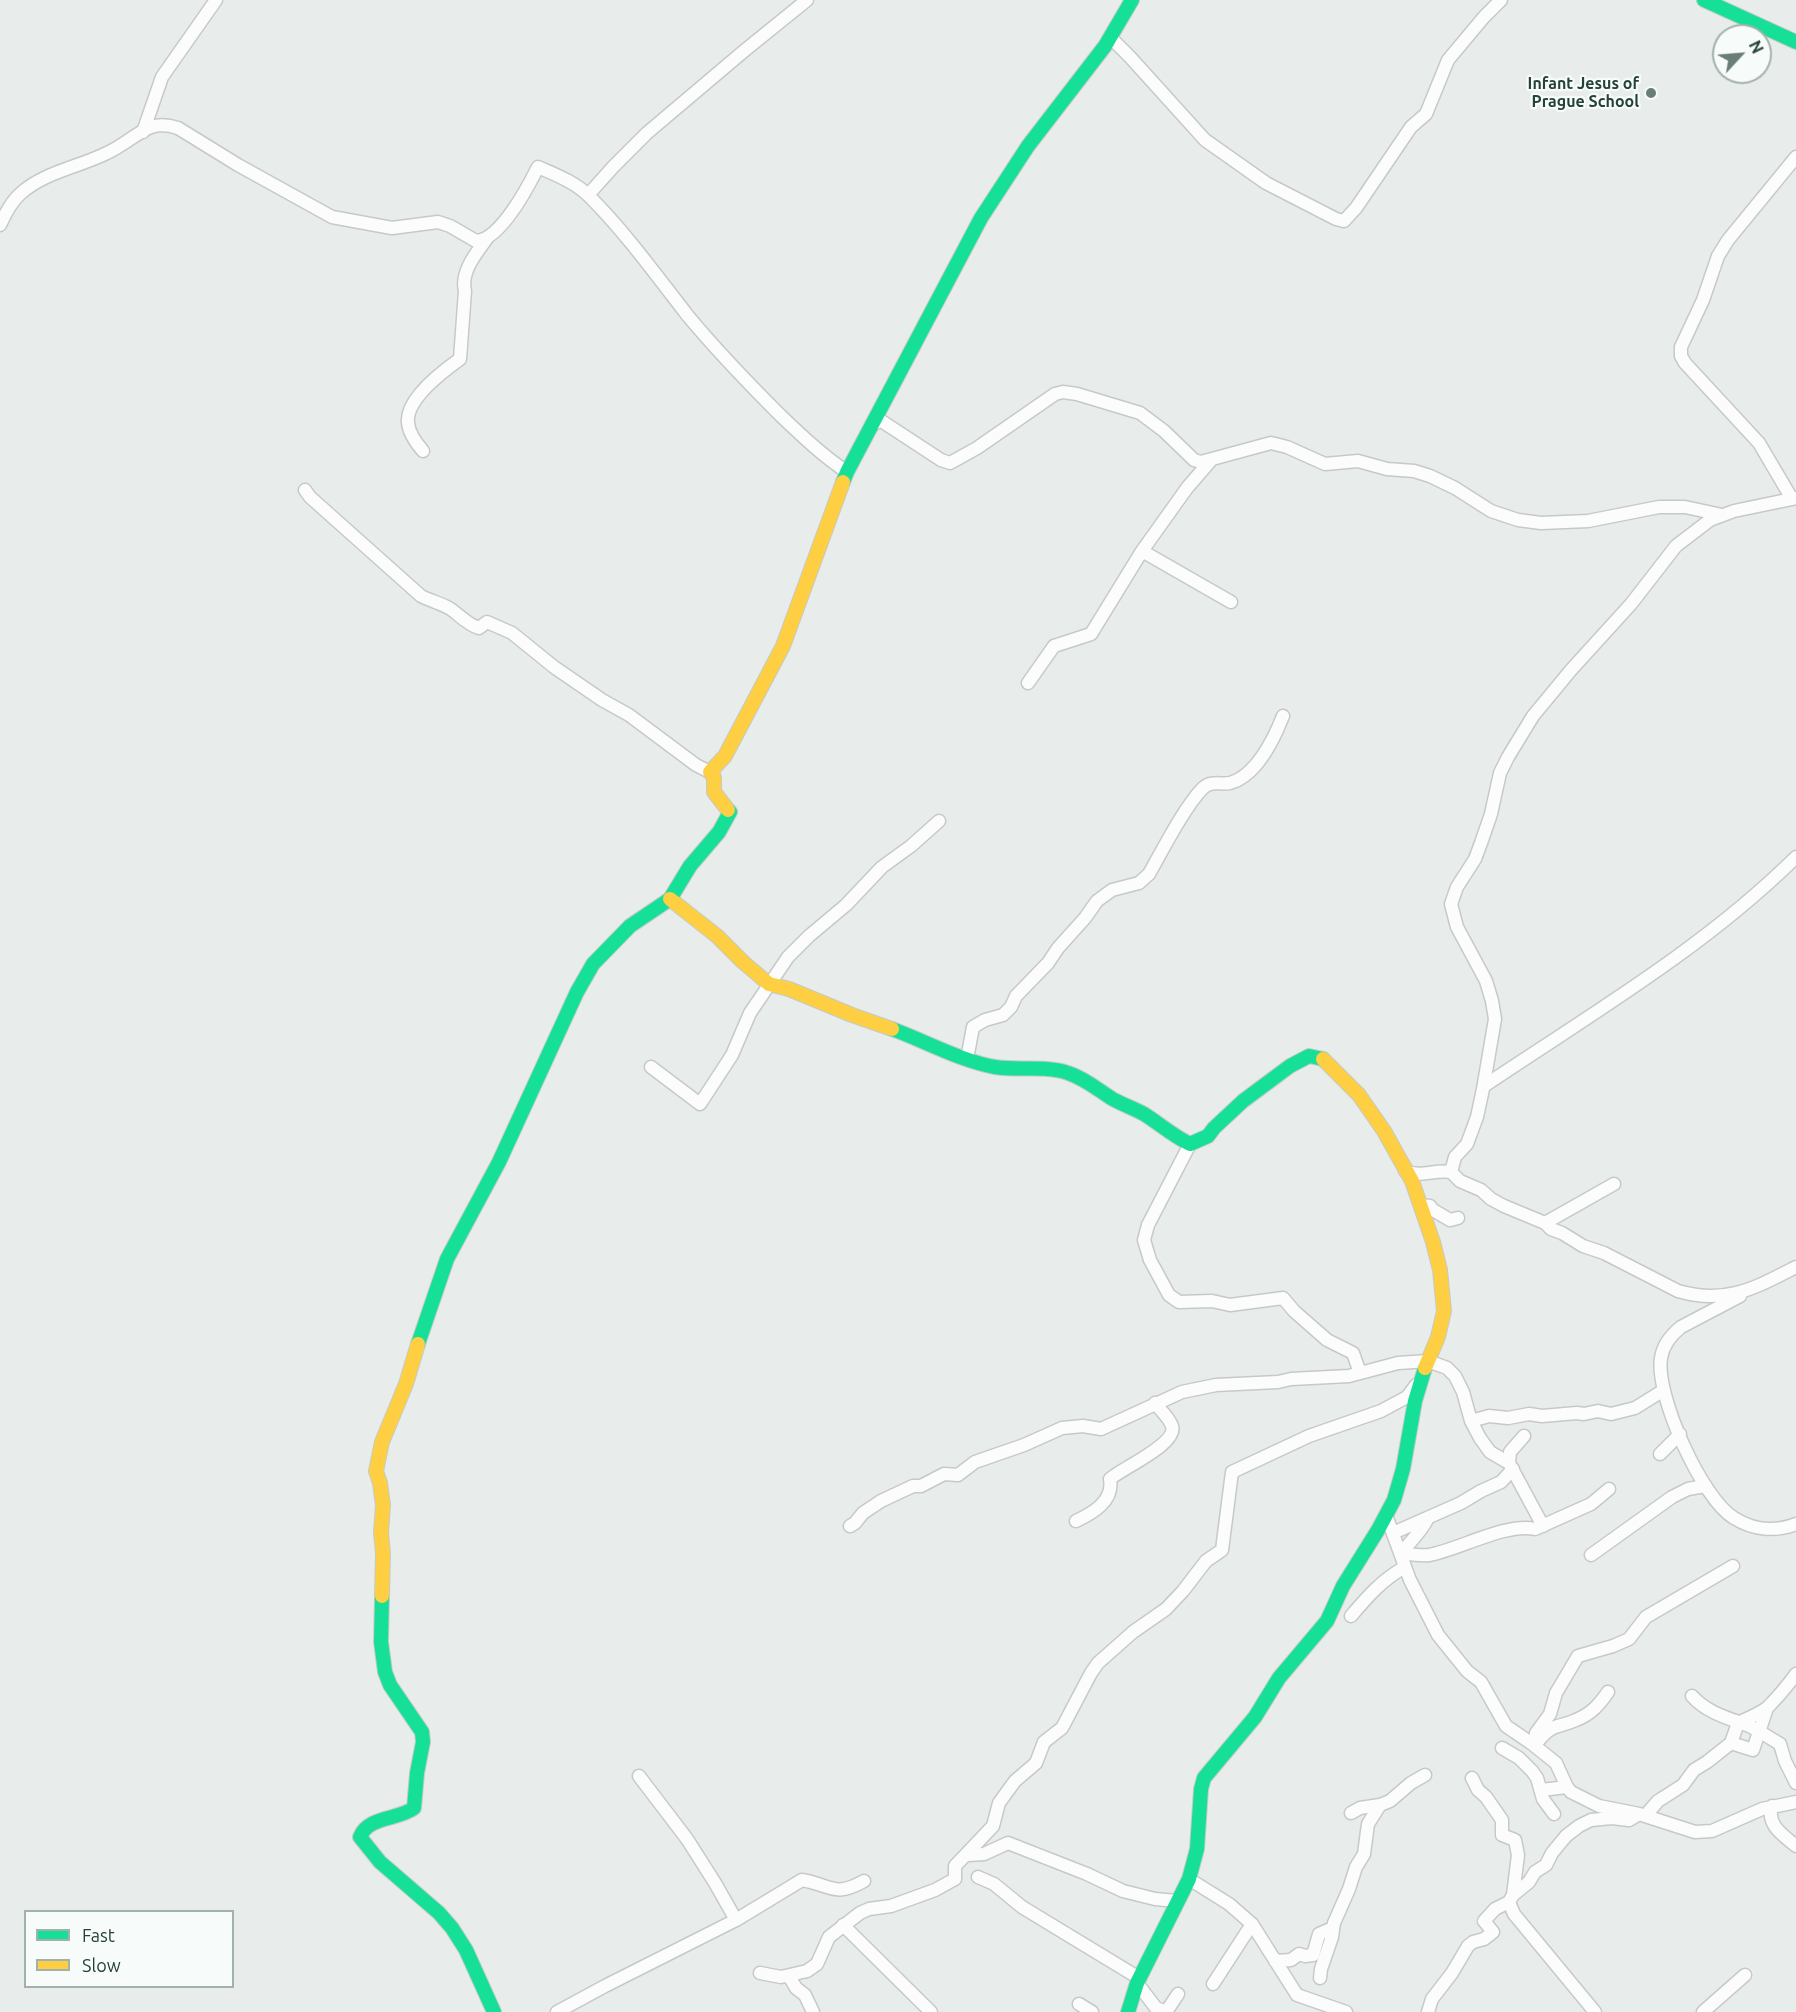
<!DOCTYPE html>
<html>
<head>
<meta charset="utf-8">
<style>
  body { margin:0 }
  #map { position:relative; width:1796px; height:2012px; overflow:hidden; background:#e8edeb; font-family:Ubuntu,sans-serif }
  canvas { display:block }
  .legend { position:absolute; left:24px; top:1910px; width:210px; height:78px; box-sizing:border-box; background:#f7fbf9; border:2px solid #a3b1ad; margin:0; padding:8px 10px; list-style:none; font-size:18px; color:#24423a }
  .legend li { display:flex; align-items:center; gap:12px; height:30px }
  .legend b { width:30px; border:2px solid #a3b1ad }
  .north { position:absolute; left:1712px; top:24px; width:60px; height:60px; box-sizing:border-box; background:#f7fbf9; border:2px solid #a3b1ad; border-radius:50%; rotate:64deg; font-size:16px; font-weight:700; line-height:24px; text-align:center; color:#24423a }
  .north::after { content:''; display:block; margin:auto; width:21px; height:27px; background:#697e78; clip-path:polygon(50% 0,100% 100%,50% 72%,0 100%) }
</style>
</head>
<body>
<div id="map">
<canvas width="1796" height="2012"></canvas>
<ul class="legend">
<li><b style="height:8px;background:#16e098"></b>Fast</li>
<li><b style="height:8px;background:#ffcf43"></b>Slow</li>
</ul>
<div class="north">N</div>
</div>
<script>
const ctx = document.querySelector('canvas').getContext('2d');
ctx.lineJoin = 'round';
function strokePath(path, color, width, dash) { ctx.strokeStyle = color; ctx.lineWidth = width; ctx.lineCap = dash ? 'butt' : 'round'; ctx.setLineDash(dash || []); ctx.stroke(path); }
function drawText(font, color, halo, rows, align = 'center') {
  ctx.font = font + ' Ubuntu,sans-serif'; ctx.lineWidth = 4.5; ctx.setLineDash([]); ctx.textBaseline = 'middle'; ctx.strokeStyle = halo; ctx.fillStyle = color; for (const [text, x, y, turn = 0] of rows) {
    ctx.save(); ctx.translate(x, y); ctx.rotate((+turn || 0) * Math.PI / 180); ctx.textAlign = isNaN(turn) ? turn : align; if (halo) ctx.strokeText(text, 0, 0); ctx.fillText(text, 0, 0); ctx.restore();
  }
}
const street = new Path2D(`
  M1110 37 1130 57 1205 140 1266 183 1336 219 1344 221 1356 208 1411 127 1426 114 1448 60 1484 17 1501 0
  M143 132 162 77 216 0
  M588 195 613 167 647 133 744 51 807 0
  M0 225C5 214 11 202 20 194 44 172 79 167 107 153 123 146 136 133 151 127 160 124 169 125 178 128L238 165 332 217 392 228 438 222 450 226 476 241C500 240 528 187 538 167 556 175 575 182 589 196 626 233 656 275 688 316 717 351 749 384 781 416 802 436 823 456 847 472
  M872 425 880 421 883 422 941 460 950 463 977 448 1055 394 1063 392 1077 394 1140 413 1164 431 1194 460 1201 462 1271 443 1287 447 1325 464 1358 461 1387 469 1414 471 1430 476 1455 488 1491 511 1518 520 1541 523 1588 521 1659 507H1685L1722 515
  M423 451C416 443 409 434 408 423 405 400 443 371 460 359L465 291C460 272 477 252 488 237
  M305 490 310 497 421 596C431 601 440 603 449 608 460 615 466 624 479 628L487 622 512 633 554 667 602 700 629 715 696 765 710 772
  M1792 499 1759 443 1685 363 1681 356V347L1703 300 1718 256 1728 240 1796 157
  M1142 551 1231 602
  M1028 683 1054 646 1091 634 1142 551 1187 488 1212 459
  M967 1059 973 1027 985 1020 1003 1015 1011 1007 1016 996 1048 963 1058 948 1085 918 1097 901 1112 890 1139 883 1149 874C1162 851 1185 806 1203 788 1212 780 1220 785 1230 783 1256 776 1274 739 1283 716
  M651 1067 700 1104 732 1055 750 1013 788 957 809 936 846 905 882 867 911 846 939 821
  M1484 1086C1591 1014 1704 948 1796 857
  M1190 1144 1148 1225 1144 1240 1150 1260 1169 1295 1179 1302 1212 1301 1230 1305 1283 1298 1294 1311 1327 1340 1353 1353 1360 1373
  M1405 1171C1420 1178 1435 1169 1451 1172L1455 1157 1467 1144 1477 1117 1483 1089 1495 1019 1492 1001 1486 981 1457 927 1451 904 1457 887 1475 859 1481 843 1491 814 1500 773 1508 757 1533 716 1571 670 1631 604 1676 546 1710 520 1734 511 1796 498
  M1451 1172 1460 1181 1481 1190 1491 1199 1504 1206 1545 1223 1551 1229 1562 1233 1583 1246 1604 1253 1678 1291C1726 1305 1755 1288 1796 1267
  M1421 1205 1430 1206 1433 1210 1450 1220 1458 1218
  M1545 1223 1614 1184
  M1740 1296 1681 1327C1671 1335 1663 1345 1661 1358 1655 1395 1702 1499 1734 1518 1753 1530 1775 1532 1796 1524
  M1471 1421 1489 1416 1508 1418 1529 1414 1542 1416 1577 1413 1584 1414 1598 1411 1611 1414 1635 1408 1664 1390
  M1660 1454 1680 1434
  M1509 1463 1510 1452 1524 1436
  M1386 1515 1410 1580 1438 1635 1467 1671 1481 1682 1506 1726 1531 1743 1556 1763 1567 1787 1571 1792 1599 1806 1639 1814 1695 1832 1712 1831 1762 1809 1796 1802
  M1076 1521C1093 1513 1114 1501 1110 1479 1122 1468 1178 1444 1172 1426 1169 1417 1160 1410 1155 1403
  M850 1526 855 1523 863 1513 881 1501 913 1486H921L944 1474 958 1475 975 1462 1024 1445 1062 1428 1083 1426 1101 1429 1182 1392 1216 1385 1278 1382 1291 1379 1349 1376 1398 1363 1428 1361 1447 1368 1455 1376 1463 1392 1471 1421 1480 1438 1490 1452 1509 1463 1543 1526
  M1393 1533 1461 1503 1481 1491 1501 1482 1513 1469
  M1401 1553C1409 1554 1420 1556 1429 1555 1458 1550 1507 1522 1535 1529L1591 1504 1609 1489
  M1401 1553C1411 1541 1421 1532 1428 1518
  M1591 1555 1672 1497 1688 1489 1705 1486
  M1351 1616C1368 1596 1383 1579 1405 1567
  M1692 1696C1706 1712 1727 1718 1747 1725 1758 1730 1770 1738 1780 1744L1785 1761 1796 1783
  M1539 1740C1553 1723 1558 1728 1576 1720 1591 1714 1599 1705 1608 1692
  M1731 1743 1753 1750 1767 1708
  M1535 1745 1536 1733 1550 1714 1556 1693 1578 1656 1613 1646 1629 1639 1646 1617 1733 1566
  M1502 1748 1519 1758 1532 1771 1537 1778 1543 1799 1554 1814
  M1472 1778 1478 1790 1486 1797 1502 1820V1835L1515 1840 1518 1855 1513 1895
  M1541 1790 1567 1787
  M1772 1806C1766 1825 1783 1835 1796 1846
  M1351 1813 1360 1808 1380 1805 1390 1801 1411 1783 1425 1775
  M1645 1816 1658 1801 1683 1785 1694 1770 1707 1762 1731 1743 1738 1723C1748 1718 1760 1714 1768 1707 1778 1697 1788 1685 1796 1674
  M968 1855 984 1854 1008 1843 1087 1874 1123 1891 1155 1899 1177 1901
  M978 1877 994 1884 1022 1907 1139 1978
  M1189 1879 1229 1904 1252 1924 1297 1995 1346 2012
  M1509 1902 1514 1914 1595 2012
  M736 1920 802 1880C831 1885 834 1898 864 1881
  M843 1925 931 2012
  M1275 1961 1291 1960 1299 1954 1305 1956 1313 1955 1319 1934 1333 1928
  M760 1973 781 1977 807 1971 817 1964 829 1937 860 1913 869 1909 891 1906 935 1890 955 1879V1866L993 1826 999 1803 1015 1781 1036 1763 1044 1742 1062 1728 1091 1673 1098 1663 1133 1632 1166 1609 1183 1591 1206 1561 1222 1550 1232 1472 1309 1436 1381 1411 1407 1397 1416 1385
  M789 1976 796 1988 805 1995 813 2012
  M1320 1978 1321 1969 1332 1937 1334 1923 1349 1889 1356 1867 1364 1854 1368 1824 1380 1805
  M1137 1983 1156 2008 1167 2012
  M1213 1984 1252 1924
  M1079 2004 1092 2012
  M557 2012 605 1986 736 1920 715 1883 687 1839 639 1776
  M1166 2012 1178 1994
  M1428 2012 1432 1999 1452 1973 1468 1946 1473 1942 1484 1939 1493 1932 1484 1921 1495 1909 1509 1902 1513 1895 1529 1882 1535 1872 1546 1865 1552 1853 1566 1836 1579 1826 1591 1820 1612 1818 1629 1820 1639 1814
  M1703 2012 1745 1975`);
const fast = new Path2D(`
  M1704 0 1796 42
  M843 482 847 472 981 218 1028 146 1105 46 1132 0
  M892 1029C925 1041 961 1061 995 1067 1019 1071 1045 1065 1068 1073 1084 1078 1097 1089 1111 1098 1121 1104 1133 1108 1144 1114 1160 1124 1173 1136 1190 1144L1208 1136 1214 1128 1243 1101 1290 1066 1309 1056 1323 1059
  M418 1344 447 1259 499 1162 577 992 593 964 630 926 670 899 690 866 719 832 730 812 728 810
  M382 1596 381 1642 385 1672 390 1685 422 1732 423 1742 417 1773 414 1808C398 1820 368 1816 360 1837L380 1862 439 1913 452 1928 466 1950 494 2012
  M1128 2012 1137 1983 1189 1879 1197 1849 1201 1789 1204 1778 1255 1717 1279 1678 1327 1621 1343 1586 1378 1530 1394 1500 1403 1469 1415 1401 1425 1368`);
const slow = new Path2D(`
  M728 810 714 792V777L710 772 725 756 783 646 843 482
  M670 899 717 936 743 962 769 984 789 989 852 1015 892 1029
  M1323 1059 1359 1095 1384 1131 1412 1181 1433 1242 1440 1270 1444 1311 1438 1337 1425 1368
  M382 1596 383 1553 381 1533 383 1505 380 1483 376 1471 382 1442 406 1384 418 1344`);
const markers = [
  [1651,93,6,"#697e78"]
];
const poiNames = [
  ["Infant Jesus of",1639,84],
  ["Prague School",1639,102]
];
strokePath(street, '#c5cac8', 15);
strokePath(fast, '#c3cbc8', 16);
strokePath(slow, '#c3cbc8', 16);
strokePath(street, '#fcfcfc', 12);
strokePath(fast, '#16e098', 14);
strokePath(slow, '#ffcf43', 14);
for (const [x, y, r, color] of markers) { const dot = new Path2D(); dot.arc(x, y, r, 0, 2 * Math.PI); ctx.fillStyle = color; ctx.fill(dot); strokePath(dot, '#f7fbf9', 2); }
drawText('bold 16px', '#24423a', '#f7fbf9', poiNames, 'right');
</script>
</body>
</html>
